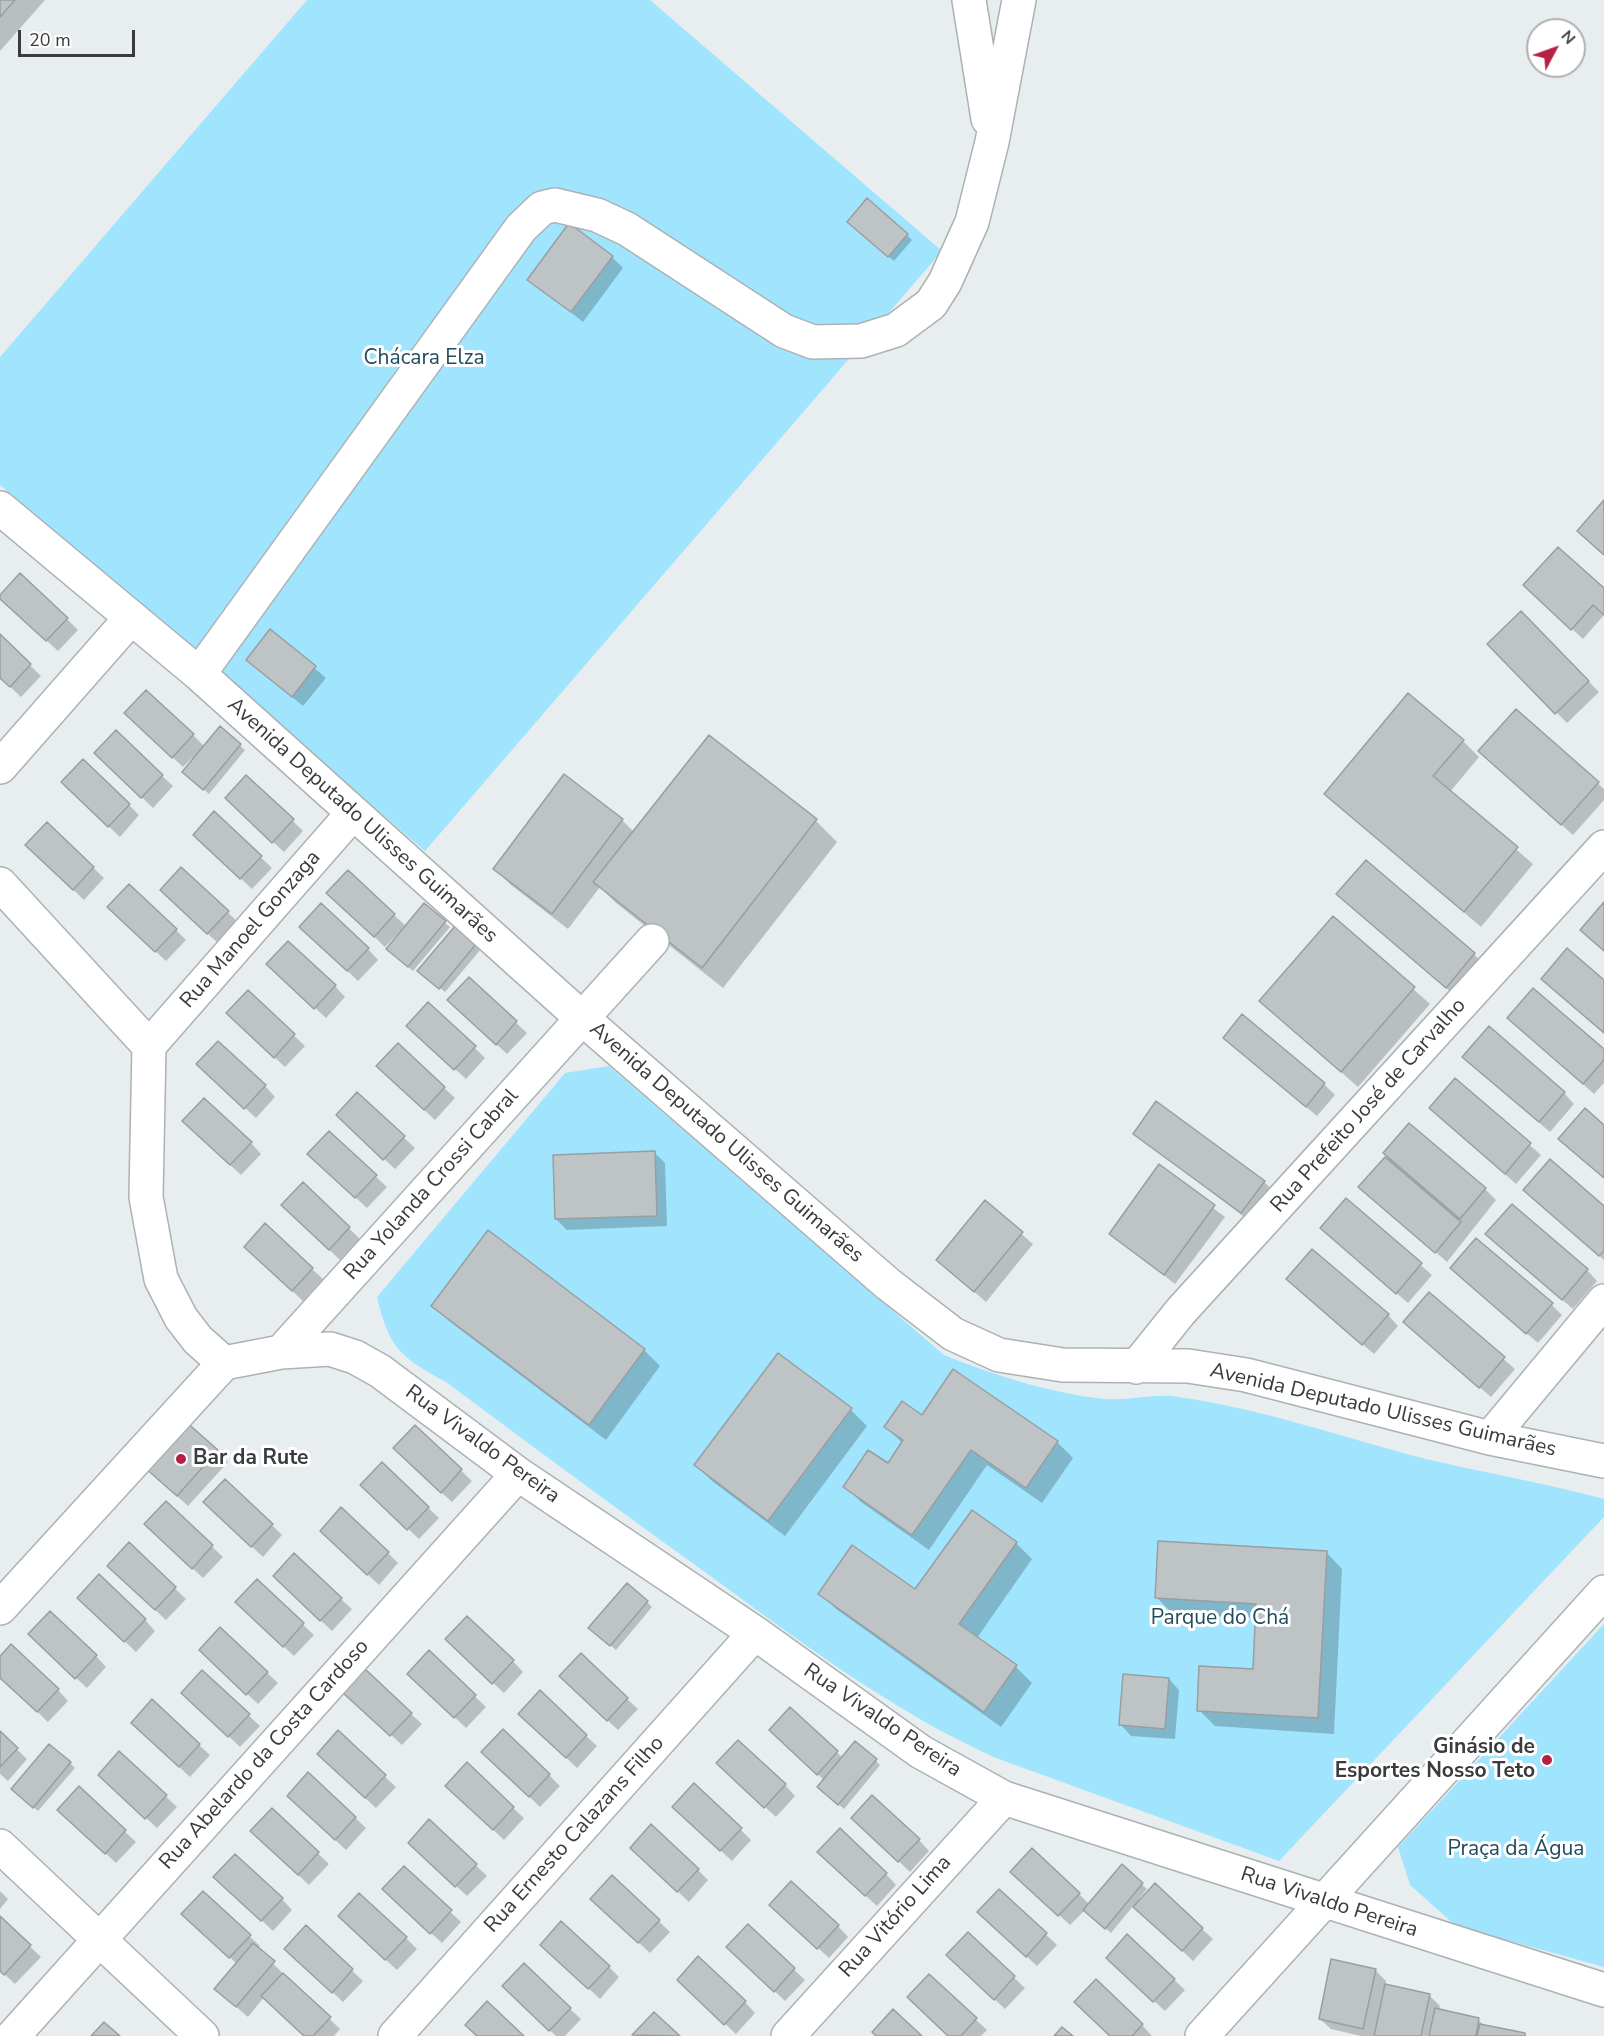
<!DOCTYPE html>
<html>
<head>
<meta charset="utf-8">
<style>
  body { margin:0 }
  #map { position:relative; width:1604px; height:2036px; overflow:hidden; background:#e8eef0; font-family:"Nunito Sans",sans-serif }
  canvas { display:block }
  .north { position:absolute; left:1526px; top:18px; width:60px; height:60px; box-sizing:border-box; background:#fff; border:2px solid #b0b1b1; border-radius:50%; rotate:49deg; font-size:16px; font-weight:700; line-height:24px; text-align:center; color:#393b3c }
  .north::after { content:''; display:block; margin:auto; width:21px; height:27px; background:#b42144; clip-path:polygon(50% 0,100% 100%,50% 72%,0 100%) }
  .scale { position:absolute; left:18px; top:30px; width:117px; height:27px; box-sizing:border-box; border:3px solid #393b3c; border-top:0; padding-left:8px; font-size:18px; line-height:21px; white-space:nowrap; color:#393b3c; -webkit-text-stroke:4px #fff; paint-order:stroke }
</style>
</head>
<body>
<div id="map">
<canvas width="1604" height="2036"></canvas>
<div class="north">N</div>
<div class="scale">20 m</div>
</div>
<script>
const ctx = document.querySelector('canvas').getContext('2d');
ctx.lineJoin = 'round';
function fill(path, color) { ctx.fillStyle = color; ctx.fill(path, 'evenodd'); }
function strokePath(path, color, width, dash) { ctx.strokeStyle = color; ctx.lineWidth = width; ctx.lineCap = dash ? 'butt' : 'round'; ctx.setLineDash(dash || []); ctx.stroke(path); }
function drawText(font, color, halo, rows, align = 'center') {
  ctx.font = font + ' "Nunito Sans",sans-serif'; ctx.lineWidth = 6; ctx.setLineDash([]); ctx.textBaseline = 'middle'; ctx.strokeStyle = halo; ctx.fillStyle = color; for (const [text, x, y, turn = 0] of rows) {
    ctx.save(); ctx.translate(x, y); ctx.rotate((+turn || 0) * Math.PI / 180); ctx.textAlign = isNaN(turn) ? turn : align; if (halo) ctx.strokeText(text, 0, 0); ctx.fillText(text, 0, 0); ctx.restore();
  }
}
const green = new Path2D(`
  M307 0H650L942 251 425 851 0 485V357Z
  M609 1066 944 1355C991 1374 1055 1395 1106 1399 1130 1401 1155 1393 1179 1397 1263 1409 1345 1438 1426 1459 1485 1473 1545 1483 1604 1499V1517L1279 1861 996 1758C898 1714 810 1649 724 1586 631 1519 538 1451 446 1382 400 1357 389 1348 377 1297L565 1073Z
  M1604 1624V1967L1456 1926 1410 1885 1398 1847Z`);
const shadow = new Path2D(`
  M0 0H45L0 51Z
  M854 227 907 235 912 240 894 261Z
  M612 257 623 268 583 322 529 280Z
  M1604 590V615L1583 639 1536 596Z
  M11 608 67 619 78 630 58 651Z
  M1521 613 1599 692 1567 723 1489 644Z
  M271 631 326 678 303 706 248 660Z
  M0 636 41 676 21 697 0 677Z
  M1517 711 1604 789V800L1573 835 1491 762Z
  M137 724 193 735 205 747 220 728 245 750 209 794 189 777 194 760 192 758 183 767Z
  M709 737 816 821 837 842 723 988 616 903 600 887 568 929 511 885 495 869 622 820 634 832Z
  M1463 741 1479 757 1450 792 1533 864 1481 927 1326 794Z
  M107 764 162 776 173 786 153 808Z
  M73 793 129 805 139 815 120 837Z
  M237 809 292 820 303 831 284 852Z
  M214 813 272 868 252 889 205 845Z
  M47 824 104 878 84 900 38 856Z
  M181 869 239 923 219 944 172 901Z
  M339 903 394 915 407 927 424 906 450 927 413 971 393 954 402 933 400 931 385 947Z
  M1349 905 1474 954 1484 965 1457 997Z
  M120 918 176 930 186 940 166 961Z
  M1334 918 1430 1004 1358 1087 1261 1001Z
  M456 927 481 949 445 992 424 975Z
  M312 937 368 949 378 960 358 981Z
  M279 974 335 986 345 997 326 1018Z
  M469 979 527 1033 507 1054 460 1011Z
  M248 992 305 1046 285 1067 239 1024Z
  M1509 1018 1604 1051V1083L1594 1094Z
  M419 1036 475 1048 485 1058 466 1079Z
  M1225 1038 1324 1084 1335 1095 1317 1116Z
  M398 1045 455 1098 435 1120 389 1077Z
  M1475 1068 1564 1093 1574 1104 1550 1132Z
  M209 1075 265 1086 275 1097 256 1118Z
  M1455 1080 1541 1155 1516 1184 1431 1108Z
  M357 1094 415 1148 395 1169 348 1126Z
  M195 1132 251 1143 261 1154 241 1175Z
  M329 1133 387 1187 367 1208 320 1165Z
  M1135 1134 1264 1182 1275 1192 1252 1223Z
  M654 1152 665 1163 667 1226 567 1230 556 1219Z
  M1388 1156 1485 1189 1496 1200 1447 1262 1361 1187Z
  M1159 1167 1225 1217 1175 1284 1110 1233Z
  M303 1184 360 1239 340 1260 294 1216Z
  M1346 1200 1432 1275 1408 1303 1333 1239Z
  M1536 1201 1604 1208V1260Z
  M985 1202 1033 1244 986 1302 938 1260Z
  M1498 1245 1587 1270 1597 1281 1573 1309Z
  M256 1257 312 1269 323 1279 303 1301Z
  M1462 1278 1551 1304 1562 1315 1538 1343Z
  M1299 1290 1388 1315 1398 1326 1374 1354Z
  M1429 1294 1515 1369 1491 1397 1405 1322Z
  M432 1305 644 1350 660 1366 606 1440 449 1321Z
  M778 1355 851 1410 867 1426 785 1536 712 1481 696 1465Z
  M922 1417 1057 1442 1073 1458 1042 1503 987 1465 929 1550 861 1502 845 1486 888 1465 903 1444 886 1427Z
  M185 1423 228 1462 188 1506 157 1478Z
  M415 1427 472 1481 452 1502 405 1459Z
  M382 1464 439 1518 419 1539 373 1496Z
  M166 1503 223 1557 203 1578 157 1535Z
  M972 1512 1016 1543 1032 1559 977 1638 1016 1667 1032 1683 1001 1727 836 1609 820 1593 915 1592Z
  M216 1513 272 1525 282 1535 263 1557Z
  M332 1541 388 1553 398 1563 379 1585Z
  M129 1544 186 1599 166 1620 119 1576Z
  M1326 1552 1342 1569 1334 1734 1215 1726 1199 1710 1254 1670 1257 1618 1173 1614 1157 1598Z
  M257 1581 314 1635 294 1656 248 1613Z
  M285 1587 341 1599 352 1609 332 1631Z
  M647 1602 652 1607 616 1650 595 1633Z
  M90 1608 145 1620 155 1631 136 1652Z
  M220 1629 278 1683 258 1704 212 1661Z
  M41 1645 96 1656 106 1667 87 1688Z
  M458 1650 513 1661 523 1672 504 1693Z
  M429 1652 486 1707 466 1728 420 1684Z
  M0 1658 58 1690 68 1701 48 1722 0 1676Z
  M202 1672 260 1726 240 1747 194 1703Z
  M1169 1679 1179 1690 1175 1739 1131 1736 1121 1725Z
  M571 1687 627 1699 638 1709 618 1730Z
  M355 1702 411 1714 422 1724 402 1745Z
  M790 1709 843 1758 876 1761 880 1765 844 1809 824 1792V1780L781 1741Z
  M531 1724 586 1736 597 1746 577 1768Z
  M0 1733 27 1759 8 1781 0 1774Z
  M143 1733 199 1745 210 1755 190 1777Z
  M338 1733 396 1787 376 1808 329 1765Z
  M119 1753 177 1807 157 1828 110 1785Z
  M70 1763 75 1768 38 1811 18 1794Z
  M494 1763 549 1775 560 1786 540 1807Z
  M308 1774 366 1828 346 1850 299 1806Z
  M729 1774 785 1785 795 1796 776 1817Z
  M79 1789 136 1842 116 1863 70 1820Z
  M458 1796 513 1808 524 1818 504 1840Z
  M272 1810 329 1864 309 1885 263 1842Z
  M685 1817 740 1829 751 1840 732 1861Z
  M429 1821 487 1876 467 1896 420 1853Z
  M864 1828 919 1840 929 1851 910 1872Z
  M642 1858 698 1870 708 1880 689 1902Z
  M830 1863 886 1874 896 1885 877 1906Z
  M1122 1867 1147 1889 1139 1899 1141 1901 1202 1929 1213 1939 1193 1961 1134 1905 1111 1933 1085 1910 1070 1925 1023 1882 1079 1894 1090 1905Z
  M404 1868 461 1922 442 1943 395 1900Z
  M613 1877 670 1932 650 1953 603 1910Z
  M226 1887 282 1899 292 1910 273 1931Z
  M0 1891 8 1899 0 1909Z
  M1000 1891 1057 1945 1037 1966 990 1923Z
  M782 1915 838 1926 848 1937 829 1958Z
  M0 1918 41 1957 15 1984 0 1970Z
  M194 1925 249 1936 260 1946 258 1949 340 2029 334 2036H305L264 1997 248 2017 227 1999 237 1964Z
  M748 1926 805 1980 785 2001 739 1957Z
  M306 1927 363 1981 343 2002 297 1959Z
  M350 1927 406 1938 417 1949 397 1970Z
  M968 1934 1025 1988 1005 2009 958 1966Z
  M1127 1936 1185 1990 1165 2011 1118 1968Z
  M552 1955 609 1967 619 1977 600 1999Z
  M1375 1970 1386 1981 1385 1986 1429 1995 1440 2006 1439 2011 1478 2020 1486 2027 1525 2036H1361L1331 2029 1320 2019Z
  M929 1976 987 2030 981 2036H950Z
  M1096 1981 1142 2025 1152 2036H1111Z
  M689 1990 745 2002 755 2013 736 2034Z
  M514 1997 570 2009 581 2019 565 2036H556Z
  M654 2014 678 2036H635Z`);
const building = new Path2D(`
  M0 0H15L0 17Z
  M867 198 908 234 888 257 847 222Z
  M569 223 613 256 571 312 527 280Z
  M1604 500V555L1577 531Z
  M1558 547 1604 588V615L1593 605 1571 630 1523 585Z
  M20 573 68 618 46 641 0 599V595Z
  M1521 611 1589 681 1555 714 1487 644Z
  M270 629 316 666 292 697 246 660Z
  M0 634 31 664 10 687 0 678Z
  M146 690 194 734 172 758 124 713Z
  M1408 693 1464 740 1433 776 1518 847 1464 912 1324 794Z
  M1516 709 1599 782 1561 825 1478 751Z
  M220 726 241 744 203 790 182 772Z
  M116 730 163 775 141 798 94 753Z
  M709 735 817 819 702 968 593 882Z
  M83 759 130 804 108 827 61 782Z
  M564 774 623 819 552 914 493 869Z
  M246 775 294 819 272 843 225 798Z
  M214 811 262 856 240 879 193 835Z
  M47 822 94 867 73 890 25 845Z
  M1366 860 1475 953 1446 988 1336 894Z
  M181 867 229 911 207 934 160 890Z
  M348 870 395 914 374 937 326 893Z
  M129 884 177 929 155 952 107 907Z
  M1604 902V951L1580 930Z
  M321 903 369 948 347 971 299 927Z
  M424 903 446 921 408 967 386 949Z
  M1333 916 1415 987 1341 1072 1259 1001Z
  M456 925 477 943 439 989 417 971Z
  M288 941 336 985 314 1009 266 964Z
  M1567 948 1604 980V1033L1541 979Z
  M469 977 517 1021 496 1045 447 1000Z
  M1533 988 1604 1049V1060L1583 1084 1507 1018Z
  M248 990 295 1034 274 1058 226 1013Z
  M428 1002 476 1046 454 1070 406 1026Z
  M1242 1014 1325 1083 1306 1107 1223 1038Z
  M1489 1026 1565 1092 1539 1122 1462 1057Z
  M218 1041 266 1085 244 1109 196 1064Z
  M398 1043 445 1087 424 1110 376 1066Z
  M1455 1078 1531 1143 1505 1174 1429 1108Z
  M357 1092 405 1136 383 1160 336 1115Z
  M204 1098 252 1142 230 1165 182 1121Z
  M1156 1101 1265 1181 1241 1213 1133 1134Z
  M1585 1108 1604 1125V1178L1558 1139Z
  M1409 1123 1486 1188 1460 1219 1383 1153Z
  M329 1131 377 1175 355 1198 307 1154Z
  M655 1151 657 1216 555 1219 553 1155Z
  M1385 1157 1461 1222 1435 1253 1358 1187Z
  M1550 1159 1604 1206V1251L1599 1256 1523 1190Z
  M1159 1164 1215 1205 1164 1275 1109 1234Z
  M303 1182 350 1227 329 1250 281 1205Z
  M1346 1198 1422 1263 1396 1294 1320 1228Z
  M985 1200 1023 1232 974 1292 936 1260Z
  M1512 1204 1588 1269 1562 1300 1485 1234Z
  M265 1223 313 1268 292 1291 244 1247Z
  M488 1230 645 1349 589 1425 431 1306Z
  M1476 1238 1553 1303 1526 1334 1450 1268Z
  M1312 1249 1389 1314 1362 1345 1286 1279Z
  M1429 1292 1505 1357 1479 1388 1403 1322Z
  M778 1353 852 1408 768 1521 694 1465Z
  M953 1369 1058 1441 1026 1488 971 1450 912 1535 843 1487 868 1450 888 1463 903 1440 884 1427 902 1401 922 1415Z
  M185 1421 218 1450 177 1496 144 1467Z
  M415 1425 462 1469 441 1493 393 1448Z
  M382 1462 429 1507 407 1530 360 1485Z
  M225 1479 273 1524 251 1547 203 1502Z
  M166 1501 213 1545 192 1569 144 1524Z
  M341 1507 389 1552 367 1575 320 1531Z
  M972 1510 1017 1542 959 1624 1017 1665 984 1712 818 1594 852 1545 915 1589Z
  M1158 1541 1327 1551 1318 1718 1197 1711 1199 1666 1253 1669 1256 1604 1155 1598Z
  M129 1542 176 1587 155 1610 107 1566Z
  M294 1553 342 1598 320 1621 273 1576Z
  M99 1574 146 1619 124 1642 77 1598Z
  M257 1579 304 1623 283 1647 235 1602Z
  M627 1583 648 1601 610 1646 588 1628Z
  M50 1611 97 1655 75 1679 28 1634Z
  M467 1616 514 1660 492 1684 445 1639Z
  M220 1627 268 1672 246 1695 199 1650Z
  M11 1644 59 1689 37 1712 0 1678V1656Z
  M429 1650 476 1695 454 1718 407 1674Z
  M581 1653 628 1698 607 1721 559 1676Z
  M364 1668 412 1713 390 1736 342 1692Z
  M202 1670 250 1714 228 1737 181 1693Z
  M1123 1674 1169 1678 1165 1729 1119 1725Z
  M540 1690 587 1735 566 1758 518 1714Z
  M152 1699 200 1744 179 1767 131 1723Z
  M790 1707 838 1751 817 1775 769 1730Z
  M503 1729 550 1774 529 1797 481 1752Z
  M338 1730 386 1775 365 1798 317 1754Z
  M0 1731 18 1748 0 1767Z
  M738 1740 786 1784 764 1808 716 1763Z
  M855 1741 877 1759 838 1805 817 1787Z
  M49 1744 71 1762 33 1808 11 1789Z
  M119 1751 167 1795 145 1819 98 1775Z
  M467 1762 514 1807 493 1830 445 1786Z
  M308 1772 356 1817 335 1840 287 1796Z
  M694 1783 742 1828 720 1851 672 1807Z
  M79 1786 126 1830 105 1854 57 1810Z
  M872 1795 920 1839 898 1862 851 1818Z
  M272 1808 319 1852 298 1875 250 1831Z
  M429 1819 477 1864 455 1887 408 1843Z
  M651 1824 699 1869 677 1892 630 1848Z
  M840 1828 887 1873 865 1896 817 1852Z
  M1032 1848 1080 1893 1058 1916 1010 1872Z
  M235 1854 283 1898 261 1921 213 1877Z
  M1122 1864 1143 1883 1105 1929 1083 1910Z
  M404 1866 452 1910 430 1934 382 1889Z
  M612 1875 660 1920 638 1943 590 1899Z
  M791 1881 839 1925 817 1949 769 1905Z
  M1155 1883 1203 1928 1182 1951 1133 1907Z
  M999 1889 1047 1933 1026 1957 977 1912Z
  M203 1891 251 1935 229 1958 181 1914Z
  M359 1893 407 1937 385 1960 338 1916Z
  M0 1916 31 1945 4 1975 0 1971Z
  M561 1921 610 1966 588 1989 540 1945Z
  M748 1924 795 1968 774 1992 726 1947Z
  M306 1925 353 1969 332 1993 284 1949Z
  M968 1932 1015 1976 994 2000 946 1955Z
  M1127 1934 1175 1979 1153 2002 1106 1958Z
  M253 1943 275 1961 236 2007 214 1989Z
  M698 1956 746 2001 724 2025 677 1980Z
  M1331 1959 1376 1969 1363 2029 1319 2019Z
  M524 1963 571 2008 549 2031 502 1986Z
  M283 1973 331 2017 313 2036H304L261 1996Z
  M929 1974 977 2018 961 2036H948L907 1997Z
  M1096 1979 1143 2024 1132 2036H1110L1074 2002Z
  M1385 1984 1430 1994 1421 2036H1374Z
  M487 2001 524 2036H477L465 2025Z
  M1435 2008 1479 2018 1476 2036H1429Z
  M893 2009 922 2036H876L872 2032Z
  M654 2012 680 2036 632 2035Z
  M104 2022 120 2036H91Z
  M1480 2024 1525 2033V2036H1477Z
  M1062 2027 1073 2036H1054Z`);
const minor = new Path2D(`
  M969 0 988 119
  M0 508 199 674 583 1019 888 1284 953 1334 999 1355 1063 1365 1188 1366 1246 1375 1490 1438 1604 1461
  M199 674 521 228 542 208 555 205 597 215 627 229 784 331 813 342 861 341 896 330 931 304 945 282 972 222 992 142 1019 0
  M0 767 131 618
  M0 884 149 1046 146 1197 161 1279 181 1318 198 1340 224 1363
  M149 1046 353 813
  M281 1352 652 941
  M224 1363 281 1352 330 1349 355 1357 380 1371 518 1474 755 1633 921 1752 1004 1798 1604 1990
  M1136 1367 1181 1311 1604 847
  M1490 1438 1604 1301
  M0 1608 224 1363
  M0 1846 202 2036
  M13 2036 518 1474
  M395 2036 755 1633
  M788 2036 1004 1798
  M1202 2036 1604 1592`);
const markers = [
  [181,1459,6,"#b42144"],
  [1547,1760,6,"#b42144"]
];
const parkNames = [
  ["Chácara Elza",424,359],
  ["Parque do Chá",1220,1619],
  ["Praça da Água",1516,1850]
];
const streetNames = [
  ["Avenida Deputado Ulisses Guimarães",362,821,42],
  ["Rua Manoel Gonzaga",251,930,-49],
  ["Rua Prefeito José de Carvalho",1369,1106,-48],
  ["Avenida Deputado Ulisses Guimarães",726,1143,41],
  ["Rua Yolanda Crossi Cabral",432,1185,-48],
  ["Avenida Deputado Ulisses Guimarães",1383,1411,13],
  ["Rua Vivaldo Pereira",482,1445,36],
  ["Rua Vivaldo Pereira",882,1721,34],
  ["Rua Abelardo da Costa Cardoso",265,1755,-48],
  ["Rua Ernesto Calazans Filho",575,1835,-48],
  ["Rua Vivaldo Pereira",1329,1903,18],
  ["Rua Vitório Lima",896,1917,-48]
];
const poiNames = [
  ["Bar da Rute",193,1459],
  ["Ginásio de",1535,1748,"right"],
  ["Esportes Nosso Teto",1535,1772,"right"]
];
fill(green, '#a1e4fd');
fill(shadow, '#0003');
fill(building, '#bec4c6');
strokePath(building, '#999ea0', 1.5);
strokePath(minor, '#acb2b4', 36);
strokePath(minor, '#fff', 33);
for (const [x, y, r, color] of markers) { const dot = new Path2D(); dot.arc(x, y, r, 0, 2 * Math.PI); ctx.fillStyle = color; ctx.fill(dot); strokePath(dot, '#fff', 2); }
drawText('21px', '#224c5b', '#fff', parkNames);
drawText('21px', '#393b3c', '#fff', streetNames);
drawText('bold 21px', '#393b3c', '#fff', poiNames, 'left');
</script>
</body>
</html>
